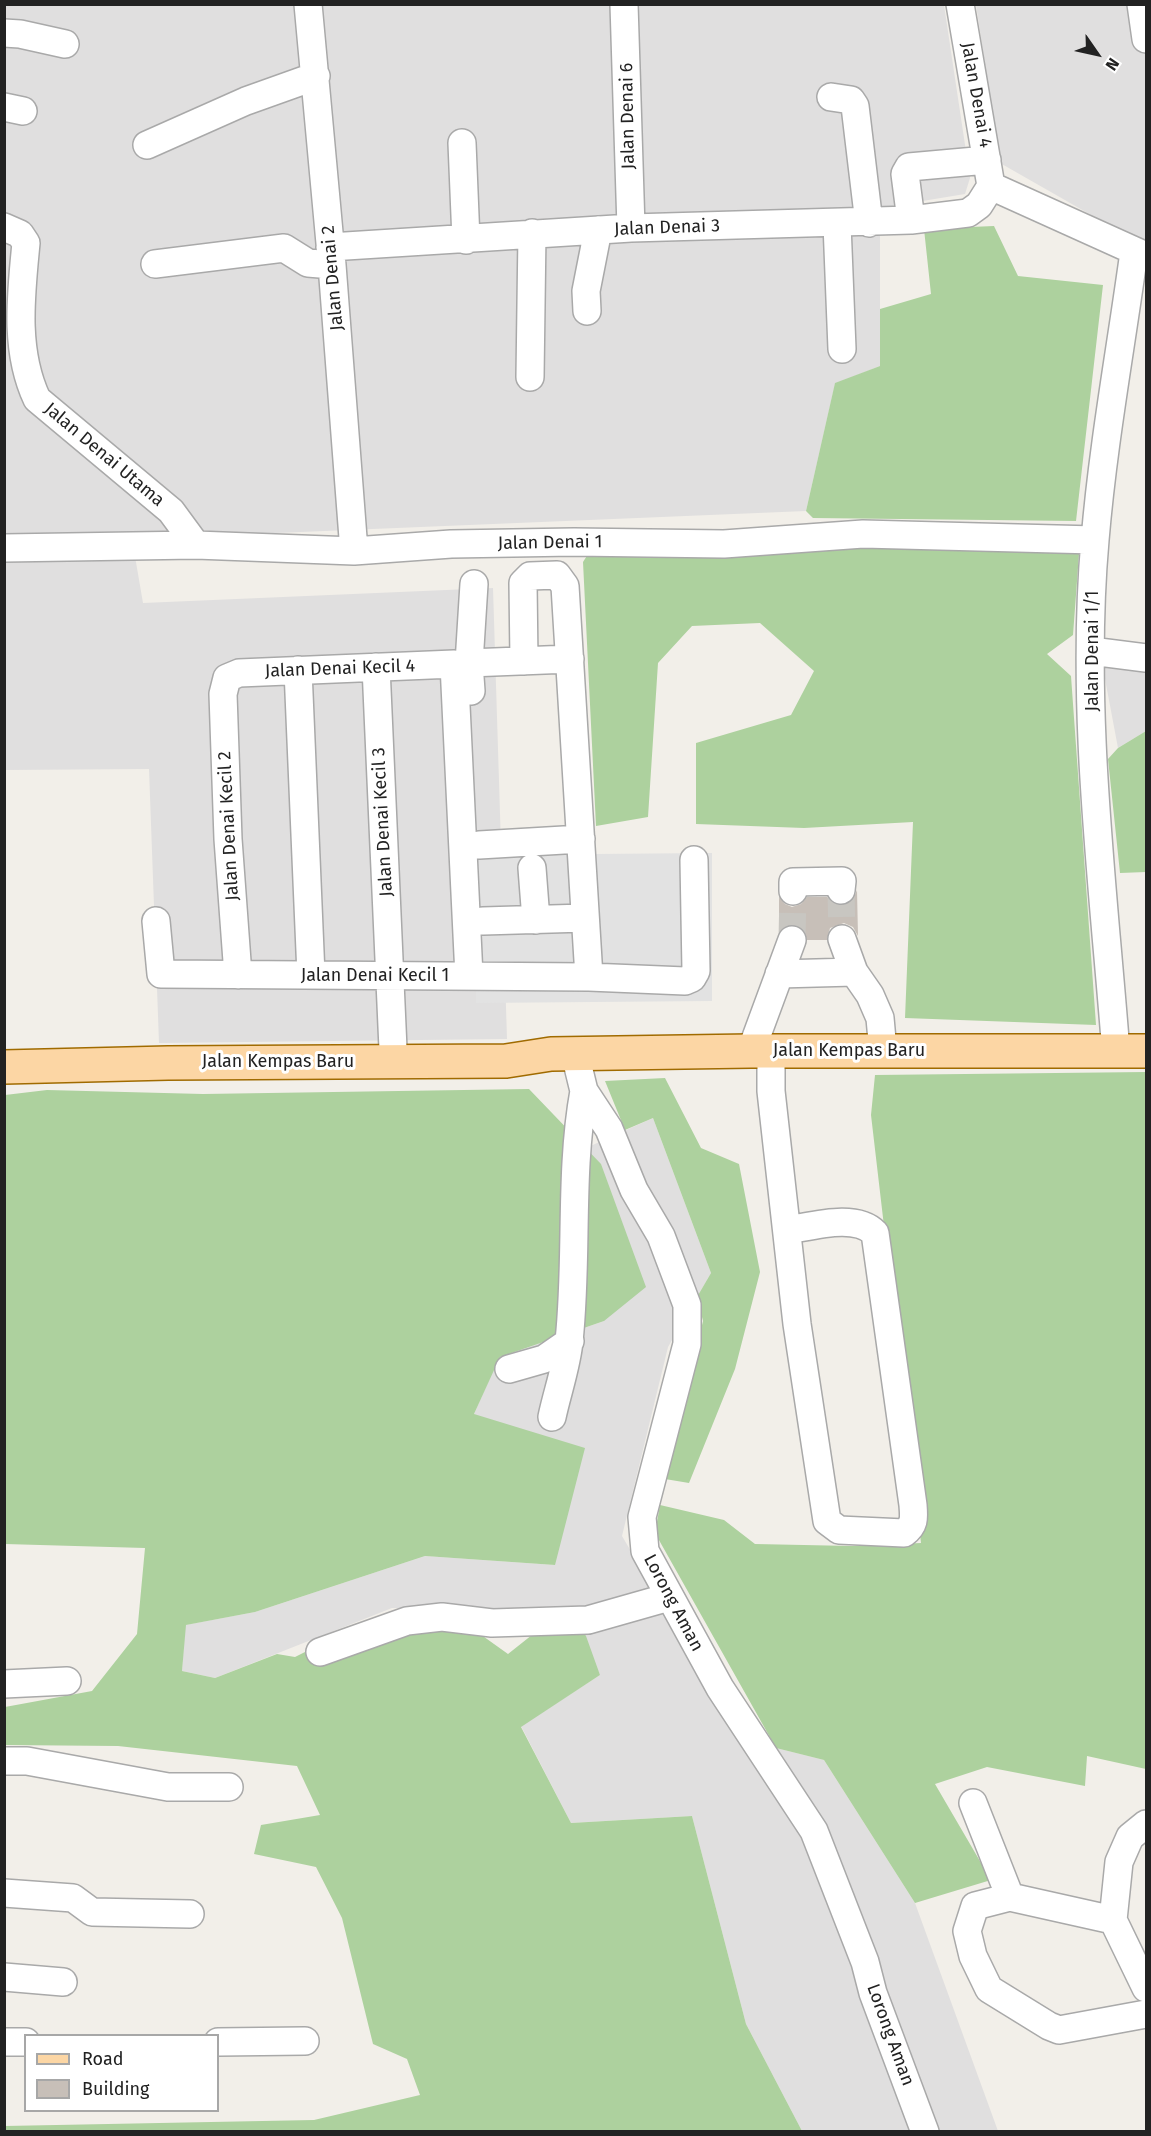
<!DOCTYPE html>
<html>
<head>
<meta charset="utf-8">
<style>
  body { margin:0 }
  #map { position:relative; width:1151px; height:2136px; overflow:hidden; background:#f2efe9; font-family:"Fira Sans",sans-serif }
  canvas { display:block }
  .frame { position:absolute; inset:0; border:6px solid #222; pointer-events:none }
  .legend { position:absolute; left:24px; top:2034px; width:195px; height:78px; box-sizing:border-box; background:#fff; border:2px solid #a7a7a7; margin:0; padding:8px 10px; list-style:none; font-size:18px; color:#222 }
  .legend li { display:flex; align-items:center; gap:12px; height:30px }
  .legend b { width:30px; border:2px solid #a7a7a7 }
  .north { position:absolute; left:1067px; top:24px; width:60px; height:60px; -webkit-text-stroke:4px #fff; paint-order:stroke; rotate:124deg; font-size:16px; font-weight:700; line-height:24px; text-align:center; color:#222 }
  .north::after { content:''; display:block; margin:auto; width:21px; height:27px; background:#222; clip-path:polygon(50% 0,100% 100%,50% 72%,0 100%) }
</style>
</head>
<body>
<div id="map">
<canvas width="1151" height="2136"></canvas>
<div class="frame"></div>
<ul class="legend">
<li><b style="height:8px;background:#fcd6a4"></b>Road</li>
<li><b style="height:16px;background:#c7bfb8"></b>Building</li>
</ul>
<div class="north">N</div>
</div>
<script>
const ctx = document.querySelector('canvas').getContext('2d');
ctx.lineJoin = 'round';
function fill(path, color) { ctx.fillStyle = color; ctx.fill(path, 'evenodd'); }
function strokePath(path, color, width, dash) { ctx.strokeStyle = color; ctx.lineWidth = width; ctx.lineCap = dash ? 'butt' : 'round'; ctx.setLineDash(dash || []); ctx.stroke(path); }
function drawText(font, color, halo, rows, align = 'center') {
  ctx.font = font + ' "Fira Sans",sans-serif'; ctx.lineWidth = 6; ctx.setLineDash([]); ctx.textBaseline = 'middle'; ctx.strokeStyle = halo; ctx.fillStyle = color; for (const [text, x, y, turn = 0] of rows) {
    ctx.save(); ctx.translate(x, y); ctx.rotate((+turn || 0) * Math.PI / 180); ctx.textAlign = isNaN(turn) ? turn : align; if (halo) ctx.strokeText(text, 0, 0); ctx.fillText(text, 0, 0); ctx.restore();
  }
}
const residential = new Path2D(`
  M4 5H944L970 178 965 194 880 208V366L835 384 806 511 132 539 143 603 493 588 507 1039 159 1043 149 769 5 770Z
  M976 5H1146V243L1135 240 1000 163Z
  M1102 663 1146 667V731L1118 748Z
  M653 1118 711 1273 668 1347 622 1536 748 1751 776 1748 824 1760 915 1903 998 2131H802L746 2024 692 1816 571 1823 521 1726 600 1675 566 1608H392L215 1678 182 1671 185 1625 255 1612 425 1556 555 1565 474 1414 499 1357 604 1321 586 1148Z`);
const forest = new Path2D(`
  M994 226 1018 276 1103 285 1076 521 813 518 806 511 835 383 880 366V309L931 294 924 229Z
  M904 544 1079 554 1073 635 1047 654 1071 676 1096 1025 905 1018 913 822 804 828 696 824V743L791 715 814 671 760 623 692 626 658 663 648 817 596 826 583 562 590 551Z
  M1146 731V872L1120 873 1108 759 1118 748Z
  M1146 1072V1769L1087 1756 1085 1786 987 1767 935 1784 991 1880 915 1903 824 1760 776 1748 655 1533 660 1505 724 1520 755 1544 852 1546 921 1543 871 1115 875 1075Z
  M665 1078 701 1148 739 1164 760 1272 735 1369 689 1483 665 1479 703 1321 697 1297 711 1273 653 1118 625 1130 605 1081Z
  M529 1089 601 1164 646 1287 604 1321 500 1357 474 1414 585 1448 555 1565 425 1556 255 1612 186 1625 182 1671 215 1678 277 1654 295 1657 333 1638 417 1613 480 1634 508 1654 566 1608 586 1636 600 1675 521 1727 571 1823 692 1816 746 2024 802 2131H5V2126L314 2120 420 2095 407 2059 373 2044 342 1918 316 1867 254 1854 261 1825 320 1815 297 1766 118 1746 5 1745V1707L92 1691 137 1634 145 1548 5 1544V1095L47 1090 203 1094Z`);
const parking = new Path2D(`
  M712 853V1001L476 1003V855Z`);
const building = new Path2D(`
  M857 890 858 936 853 927 844 923 830 928 827 940H807L804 930 797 925H789L779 932V897L785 904 792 907 801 904 807 897H827L840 906 853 900Z`);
const minorTunnel = new Path2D(`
  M841 890 842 939
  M792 940 793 891`);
const minor = new Path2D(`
  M308 4 332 265 354 551
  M624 4 631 228
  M960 4 991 186
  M1141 4 1146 39
  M4 33 20 34 65 44
  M831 97 851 100 855 106 869 223
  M4 107 23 111
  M462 143 466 240
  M147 145 246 101 316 76
  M991 186 1146 256
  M911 220 905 174 909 167 987 160
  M837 224 842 349
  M4 227 20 234 26 243C21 295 14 350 37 399L171 511 196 545
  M330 247 631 228 911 220 968 213 979 205 991 186
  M155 264 284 248 308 263 332 265
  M587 311 586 291 598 230
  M530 377 532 233
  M4 548 196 545 354 551 451 544 574 542 724 544 863 534 1095 540
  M1091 651 1146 658
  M524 661 523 583 530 576 557 575 565 586 589 977
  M469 663 570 659
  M376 667 393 1049
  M298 670 311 975
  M471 691 469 663 474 584
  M479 845 581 839
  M532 868 536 920
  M793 891V882L842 881 841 890
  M156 921 161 974 589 977 685 981 692 978 696 971 694 860
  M483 921 585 918
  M842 939 854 972 870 995 880 1018 883 1051
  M779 974 854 972
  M238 975 228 839 223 694 227 678 239 673 454 664 469 976
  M751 1051 792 940
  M771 1051V1091L797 1324 827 1521 839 1530 904 1533C915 1525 914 1518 913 1505L875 1233C856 1213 813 1226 788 1230
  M1116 1052C1103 884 1080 708 1095 540 1103 444 1121 347 1134 252
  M575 1054 584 1091 609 1129 634 1190 661 1236 687 1305V1344L642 1517 645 1551 720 1688 814 1831 865 1962 873 1993 925 2132
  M509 1369 544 1359 570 1341
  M552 1417C557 1393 567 1365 569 1341 578 1258 569 1174 584 1091
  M320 1652 407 1621 442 1617 492 1623 588 1620 669 1597
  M4 1684 67 1681
  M4 1761H27L168 1787H229
  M973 1803 1010 1897
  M1146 1824 1130 1837 1119 1862 1113 1920 1146 1988
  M4 1893 73 1898 92 1912 190 1914
  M1113 1920 1010 1897 975 1906 967 1931 973 1956 989 1989 1049 2026 1059 2030 1146 2014
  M4 1977 63 1982
  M4 2042H26
  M218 2042 305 2041`);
const major = new Path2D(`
  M4 1067 168 1063 506 1061 551 1054 751 1051H1146`);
const streetNames = [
  ["Jalan Denai 4",976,95,80],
  ["Jalan Denai 6",628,116,-91],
  ["Jalan Denai 3",667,228,-2],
  ["Jalan Denai 2",333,278,-95],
  ["Jalan Denai Utama",104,455,40],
  ["Jalan Denai 1",550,543,-1],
  ["Jalan Denai 1/1",1093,651,-90],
  ["Jalan Denai Kecil 4",340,669,-2],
  ["Jalan Denai Kecil 3",383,822,-93],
  ["Jalan Denai Kecil 2",229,826,-93],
  ["Jalan Denai Kecil 1",375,976],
  ["Jalan Kempas Baru",849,1051],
  ["Jalan Kempas Baru",278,1062],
  ["Lorong Aman",673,1603,62],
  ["Lorong Aman",890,2035,70]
];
fill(residential, '#e0dfdf');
fill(forest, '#add19e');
fill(parking, '#e2e2e2');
fill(building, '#c7bfb8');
strokePath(minorTunnel, '#c8c6c1', 27, [27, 14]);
strokePath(minor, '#a9a9a9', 30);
strokePath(major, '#a06b00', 36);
strokePath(minor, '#fff', 27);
strokePath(major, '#fcd6a4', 33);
drawText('18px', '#222', '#fff', streetNames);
</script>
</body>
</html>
